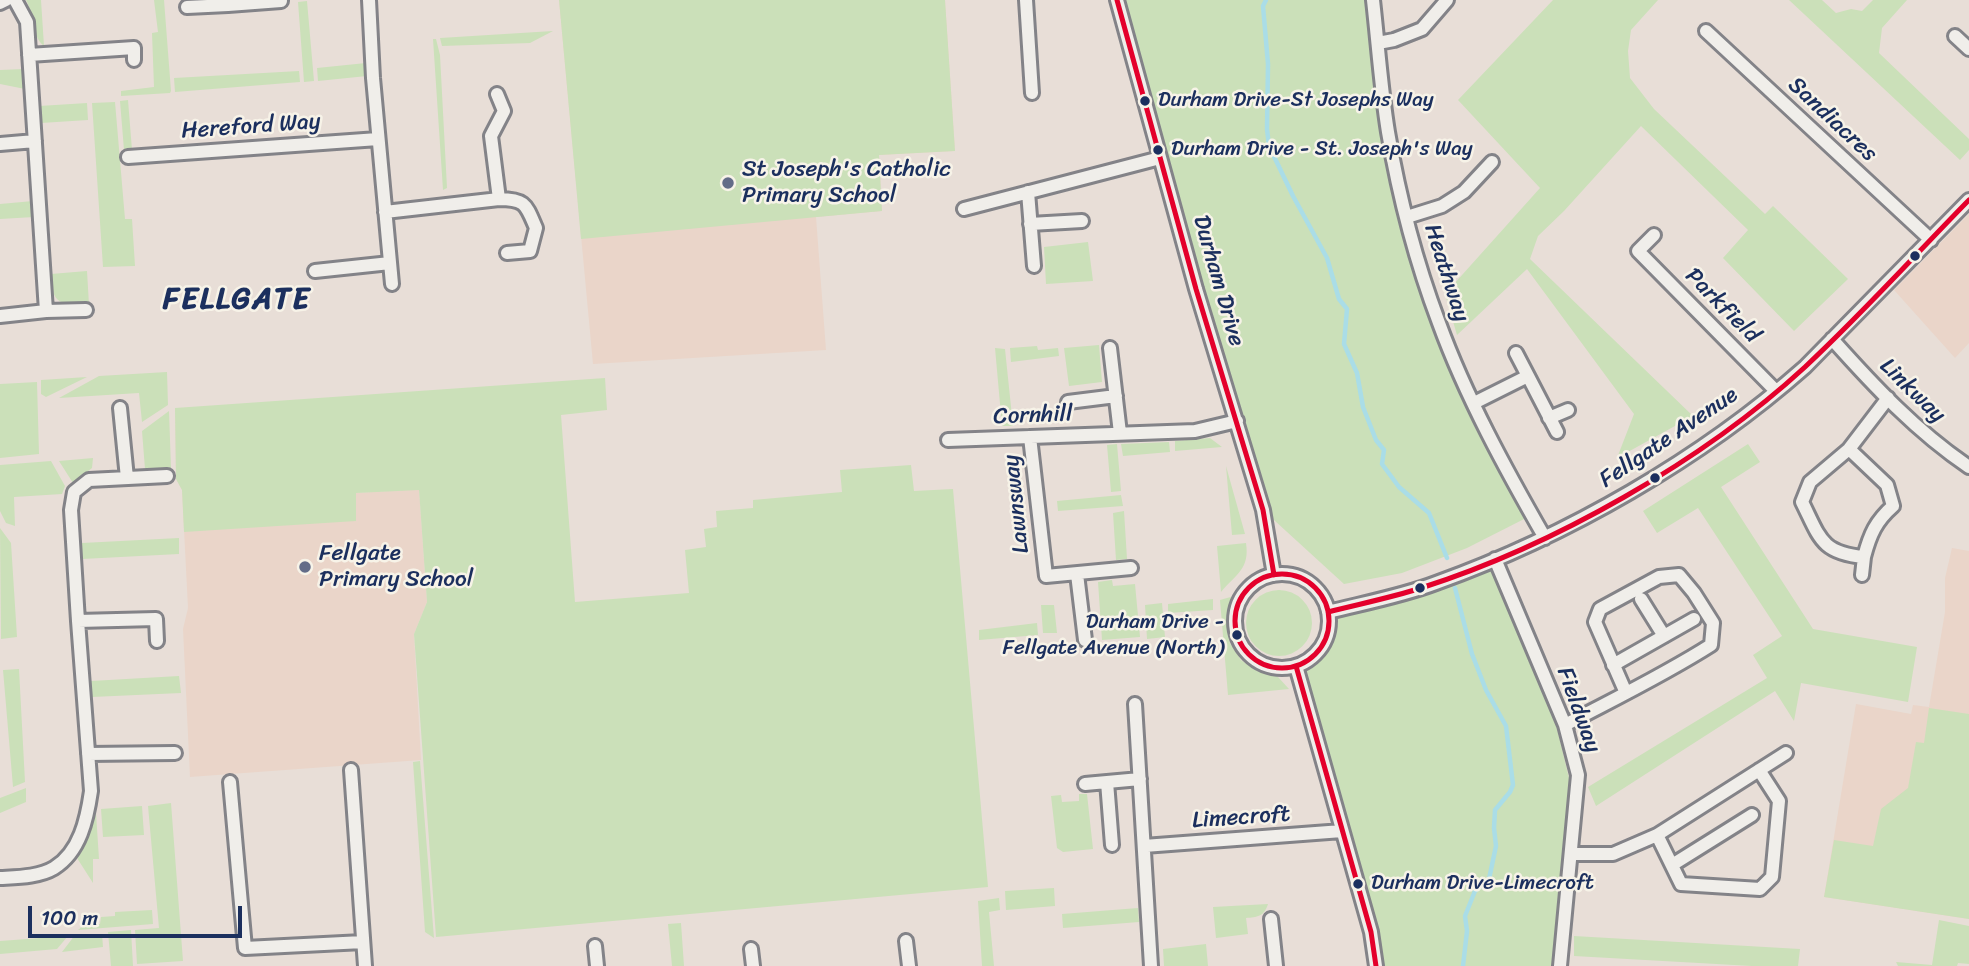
<!DOCTYPE html>
<html>
<head>
<meta charset="utf-8">
<style>
  body { margin:0 }
  #map { position:relative; width:1969px; height:966px; overflow:hidden; background:#e8ded7; font-family:Sriracha,sans-serif }
  canvas { display:block }
  .scale { position:absolute; left:28px; top:906px; width:214px; height:32px; box-sizing:border-box; border:4px solid #1b2f5e; border-top:0; padding-left:9px; font-size:21px; line-height:24px; white-space:nowrap; color:#1b2f5e; -webkit-text-stroke:5px #f7f3e8; paint-order:stroke }
</style>
</head>
<body>
<div id="map">
<canvas width="1969" height="966"></canvas>
<div class="scale">100 m</div>
</div>
<script>
const ctx = document.querySelector('canvas').getContext('2d');
ctx.lineJoin = 'round';
function fill(path, color) { ctx.fillStyle = color; ctx.fill(path, 'evenodd'); }
function strokePath(path, color, width, dash) { ctx.strokeStyle = color; ctx.lineWidth = width; ctx.lineCap = dash ? 'butt' : 'round'; ctx.setLineDash(dash || []); ctx.stroke(path); }
function drawText(font, color, halo, rows, align = 'center') {
  ctx.font = font + ' Sriracha,sans-serif'; ctx.lineWidth = 5; ctx.setLineDash([]); ctx.textBaseline = 'middle'; ctx.strokeStyle = halo; ctx.fillStyle = color; for (const [text, x, y, turn = 0] of rows) {
    ctx.save(); ctx.translate(x, y); ctx.rotate((+turn || 0) * Math.PI / 180); ctx.textAlign = isNaN(turn) ? turn : align; if (halo) ctx.strokeText(text, 0, 0); ctx.fillText(text, 0, 0); ctx.restore();
  }
}
const built = new Path2D(`
  M559 0H945L955 151 879 155 882 211 816 217 826 350 593 364Z
  M1969 214V343L1955 358 1894 290Z
  M175 408 356 493 419 489 427 602 414 634 421 760 190 777 183 629 188 608 182 490 176 479Z
  M1952 548 1969 551V919L1824 897 1856 704 1911 714 1913 705 1929 707 1945 612V578Z`);
const green = new Path2D(`
  M26 0H41L44 46C30 34 34 15 26 0Z
  M154 0H164L171 91 170 93 121 96V91L154 87 152 33 158 32Z
  M559 0H945L955 151 879 155 882 211 581 239Z
  M1117 0H1368L1381 114 1407 253 1436 330 1532 515 1467 548 1402 573 1344 584 1263 510Z
  M1553 0H1658L1631 30 1628 51 1630 78 1654 109 1765 214 1773 206 1848 279 1794 331 1723 258 1748 230 1641 126 1564 211 1538 236 1530 259 1693 416 1617 458 1634 414 1527 269 1457 335 1445 294 1540 188 1458 100Z
  M1789 0H1822L1836 13 1851 9 1862 11 1873 0H1907L1882 28 1879 53 1969 139V150L1960 160Z
  M307 1 314 81 304 82 298 2Z
  M553 31 530 43 442 46 440 38Z
  M433 39H436L440 55 447 188 443 190Z
  M366 63 367 76 318 81 317 68Z
  M24 69 25 89 0 84V70Z
  M299 71 300 82 175 92 174 78Z
  M128 100 132 150H124L120 101Z
  M115 102 125 219H132L135 266 103 267 92 103Z
  M87 103 88 120 41 123 39 106Z
  M33 201 34 217 0 219V204Z
  M1088 242 1093 281 1046 284 1044 247Z
  M87 271 89 305C61 306 51 304 51 274Z
  M1099 345 1102 382 1069 386 1064 348Z
  M1037 346 1038 350 1058 348 1059 356 1011 362 1010 348Z
  M995 348 1005 349 1013 426H1002Z
  M167 372 168 405 142 422 139 393 59 398 99 376Z
  M87 377 46 397 41 394V380Z
  M605 378 607 410 561 415 575 602 689 593 685 550 706 547 704 529 717 527 716 511 753 508V500L842 492 840 470 911 465 914 491 953 489 988 887 436 937 414 634 427 602 419 490 356 493V521L184 532 182 490 176 479 175 408Z
  M37 382 39 454 0 458V384Z
  M169 411 171 468 145 469 142 431Z
  M1210 438 1222 447 1175 451V441Z
  M1169 442 1170 452 1123 456 1121 444Z
  M1117 444 1121 491 1111 492 1107 445Z
  M1748 444 1760 462 1721 487 1813 629 1917 647 1908 702 1801 683 1794 721 1775 691 1596 806 1588 787 1767 678 1753 655 1782 636 1698 508 1657 533 1643 511Z
  M93 458 92 468 73 483 59 461Z
  M51 461 65 486 62 494 14 497 15 526 6 523 0 511V465Z
  M1226 466 1245 534 1232 535Z
  M1121 495 1123 506 1058 511 1057 501Z
  M1124 511 1127 559 1116 560 1113 513Z
  M0 528 11 543 17 637 1 639Z
  M179 538V554L82 559V543Z
  M1246 543C1250 569 1236 574 1221 592L1217 546Z
  M1495 559 1552 708 1570 782 1554 966H1376L1296 666C1321 653 1331 641 1328 612Z
  M1112 580 1113 586 1135 584 1140 637 1102 640 1098 582Z
  M1246 623a33 33 0 1 1 66 0a33 33 0 1 1-66 0Z
  M1234 596 1227 619 1230 643 1241 660 1257 671 1278 677 1289 689 1228 695 1220 600Z
  M1213 599V610L1168 613V604Z
  M1162 603 1165 637 1147 639 1145 605Z
  M1041 605H1054L1057 633H1043Z
  M1037 623 1038 635 979 640V630Z
  M19 669 25 782 13 787 3 670Z
  M179 676 181 693 92 697 91 681Z
  M1929 708 1969 714V919L1824 897 1834 840 1873 846 1881 809 1908 788 1916 742 1924 743Z
  M420 761 434 938 425 932 413 762Z
  M26 788V802L0 813V798Z
  M1079 794H1087L1093 849 1063 852 1057 848 1051 796 1061 795 1062 802 1079 801Z
  M171 803 183 961 137 964 135 930 159 928 148 806Z
  M142 806 144 835 103 837 101 809Z
  M96 813 99 859H93V883L77 858 88 838Z
  M1054 888 1055 906 1006 910 1005 891Z
  M999 898 1000 910 989 912 994 966H982L978 901Z
  M1268 904C1264 917 1257 917 1246 918L1248 934 1216 938 1213 907Z
  M1138 908 1139 922 1063 928 1062 914Z
  M152 910 153 924 78 930 83 926 100 924 101 917 115 916V912Z
  M1939 920 1969 926V964L1958 963 1957 966H1898L1896 962 1932 965Z
  M681 923 684 966H672L668 924Z
  M131 930 133 966H111L108 932Z
  M102 934 103 947 62 952 75 935Z
  M68 936 57 949 0 954V941Z
  M1574 936 1800 949 1798 966H1752L1574 956Z
  M1206 944 1208 966H1164L1163 949Z`);
const stream = new Path2D(`
  M1266 0 1263 6 1268 64 1267 129 1269 146 1293 196 1327 258 1339 299 1347 309 1344 344 1357 373 1363 407 1376 440 1384 450 1382 464 1399 487 1429 513 1447 558
  M1455 588 1472 654 1486 690 1506 726 1513 785 1510 792 1495 810 1494 828 1496 846 1489 879 1475 891 1465 916 1467 931 1463 966`);
const minor = new Path2D(`
  M228 0V5L281 1
  M369 0 373 78 392 284
  M1026 0 1032 93
  M1117 0 1196 289 1263 510 1274 575
  M1373 0C1378 44 1381 89 1388 132 1399 197 1416 262 1439 323 1466 397 1506 470 1545 538
  M0 3 6 0
  M187 7 228 5
  M1706 31 1931 240
  M1955 36 1969 49
  M1378 43 1394 40 1422 29 1447 0
  M29 55 134 48V60
  M497 94 504 111 491 136 499 199C526 199 526 205 536 228L530 251 507 253
  M0 144 35 141
  M128 157 378 139
  M1028 192 1034 266
  M964 209 1160 158
  M385 212 499 199
  M1407 217 1442 206 1464 192 1492 162
  M1030 224 1082 221
  M1654 235 1638 251 1776 391
  M315 271 390 263
  M46 311 86 310
  M0 316 46 311 27 22 15 0
  M1832 339C1873 385 1917 432 1969 467
  M1110 348 1120 433
  M1528 376 1557 432
  M1068 402 1116 396
  M1474 403 1528 376 1516 353
  M120 408 127 478
  M1549 418 1568 410
  M1030 437 1046 576 1131 568
  M948 440 1195 431 1237 421
  M1849 449 1810 482 1802 502C1820 538 1821 553 1864 557 1870 534 1876 521 1893 506L1887 485 1849 449 1888 398
  M1495 559 1565 725 1578 775 1560 966
  M1077 574 1085 640
  M1235 621a47 47 0 1 1 94 0a47 47 0 1 1-94 0Z
  M1862 575 1864 557
  M1641 599 1664 636
  M1328 612C1364 603 1402 596 1436 583 1567 536 1701 459 1805 367L1969 200
  M78 621 71 510 74 492 89 480 167 476
  M1613 665 1694 619
  M1296 666 1371 932 1376 966
  M1135 704 1151 966
  M1565 725C1614 699 1664 675 1711 645L1713 623 1694 593 1679 575 1659 577 1600 609 1595 622 1626 693
  M88 754 175 753
  M351 770 365 966
  M230 782 245 948 363 942
  M1107 782 1112 845
  M1085 784 1140 779
  M1657 835 1681 884 1760 889 1772 877 1779 801 1759 770
  M1144 846 1342 831
  M1571 854H1613L1657 835 1786 753
  M1672 865 1752 815
  M0 878C17 877 39 877 54 868 80 852 87 819 91 791L78 621 156 619 157 641
  M1271 919 1276 966
  M906 941 909 966
  M595 946 597 966
  M751 949 753 966`);
const bus1 = new Path2D(`
  M1117 0 1196 289 1263 510 1274 575
  M1235 621a47 47 0 1 1 94 0a47 47 0 1 1-94 0Z
  M1328 612C1359 604 1390 598 1421 588 1553 546 1703 461 1805 367 1862 314 1915 255 1969 200
  M1296 666 1371 932 1376 966`);
const markers = [
  [1145,101,6,"#1b2f5e"],
  [1158,150,6,"#1b2f5e"],
  [728,183,7,"#636c88"],
  [1915,256,6,"#1b2f5e"],
  [1655,478,6,"#1b2f5e"],
  [305,567,7,"#636c88"],
  [1420,588,6,"#1b2f5e"],
  [1237,635,6,"#1b2f5e"],
  [1358,884,6,"#1b2f5e"]
];
const busNames = [
  ["Durham Drive-St Josephs Way",1158,101],
  ["Durham Drive - St. Joseph's Way",1171,150],
  ["Durham Drive -",1224,623,"right"],
  ["Fellgate Avenue (North)",1224,649,"right"],
  ["Durham Drive-Limecroft",1371,884]
];
const streetNames = [
  ["Sandiacres",1832,120,43],
  ["Hereford Way",251,127,-4],
  ["Heathway",1446,273,72],
  ["Durham Drive",1218,281,74],
  ["Parkfield",1722,306,45],
  ["Linkway",1912,391,44],
  ["Cornhill",1033,416,-2],
  ["Fellgate Avenue",1669,438,-34],
  ["Lawnsway",1017,504,-96],
  ["Fieldway",1578,710,70],
  ["Limecroft",1241,818,-4]
];
const poiNames = [
  ["St Joseph's Catholic",742,170],
  ["Primary School",742,196],
  ["Fellgate",319,554],
  ["Primary School",319,580]
];
const districtNames = [
  ["FELLGATE",237,300]
];
fill(built, '#ead5c9');
fill(green, '#cbe0b9');
strokePath(stream, '#aadde7', 4.5);
strokePath(minor, '#838388', 18);
strokePath(minor, '#f0eeea', 12);
strokePath(bus1, '#e4002b', 5);
for (const [x, y, r, color] of markers) { const dot = new Path2D(); dot.arc(x, y, r, 0, 2 * Math.PI); ctx.fillStyle = color; ctx.fill(dot); strokePath(dot, '#f7f3e8', 2.5); }
drawText('21px', '#1b2f5e', '#f7f3e8', busNames, 'left');
drawText('23px', '#1b2f5e', '#f7f3e8', streetNames);
drawText('23px', '#1b2f5e', '#f7f3e8', poiNames, 'left');
ctx.letterSpacing = '2px';
drawText('bold 30px', '#1b2f5e', '#f7f3e8', districtNames);
ctx.letterSpacing = '0px';
</script>
</body>
</html>
